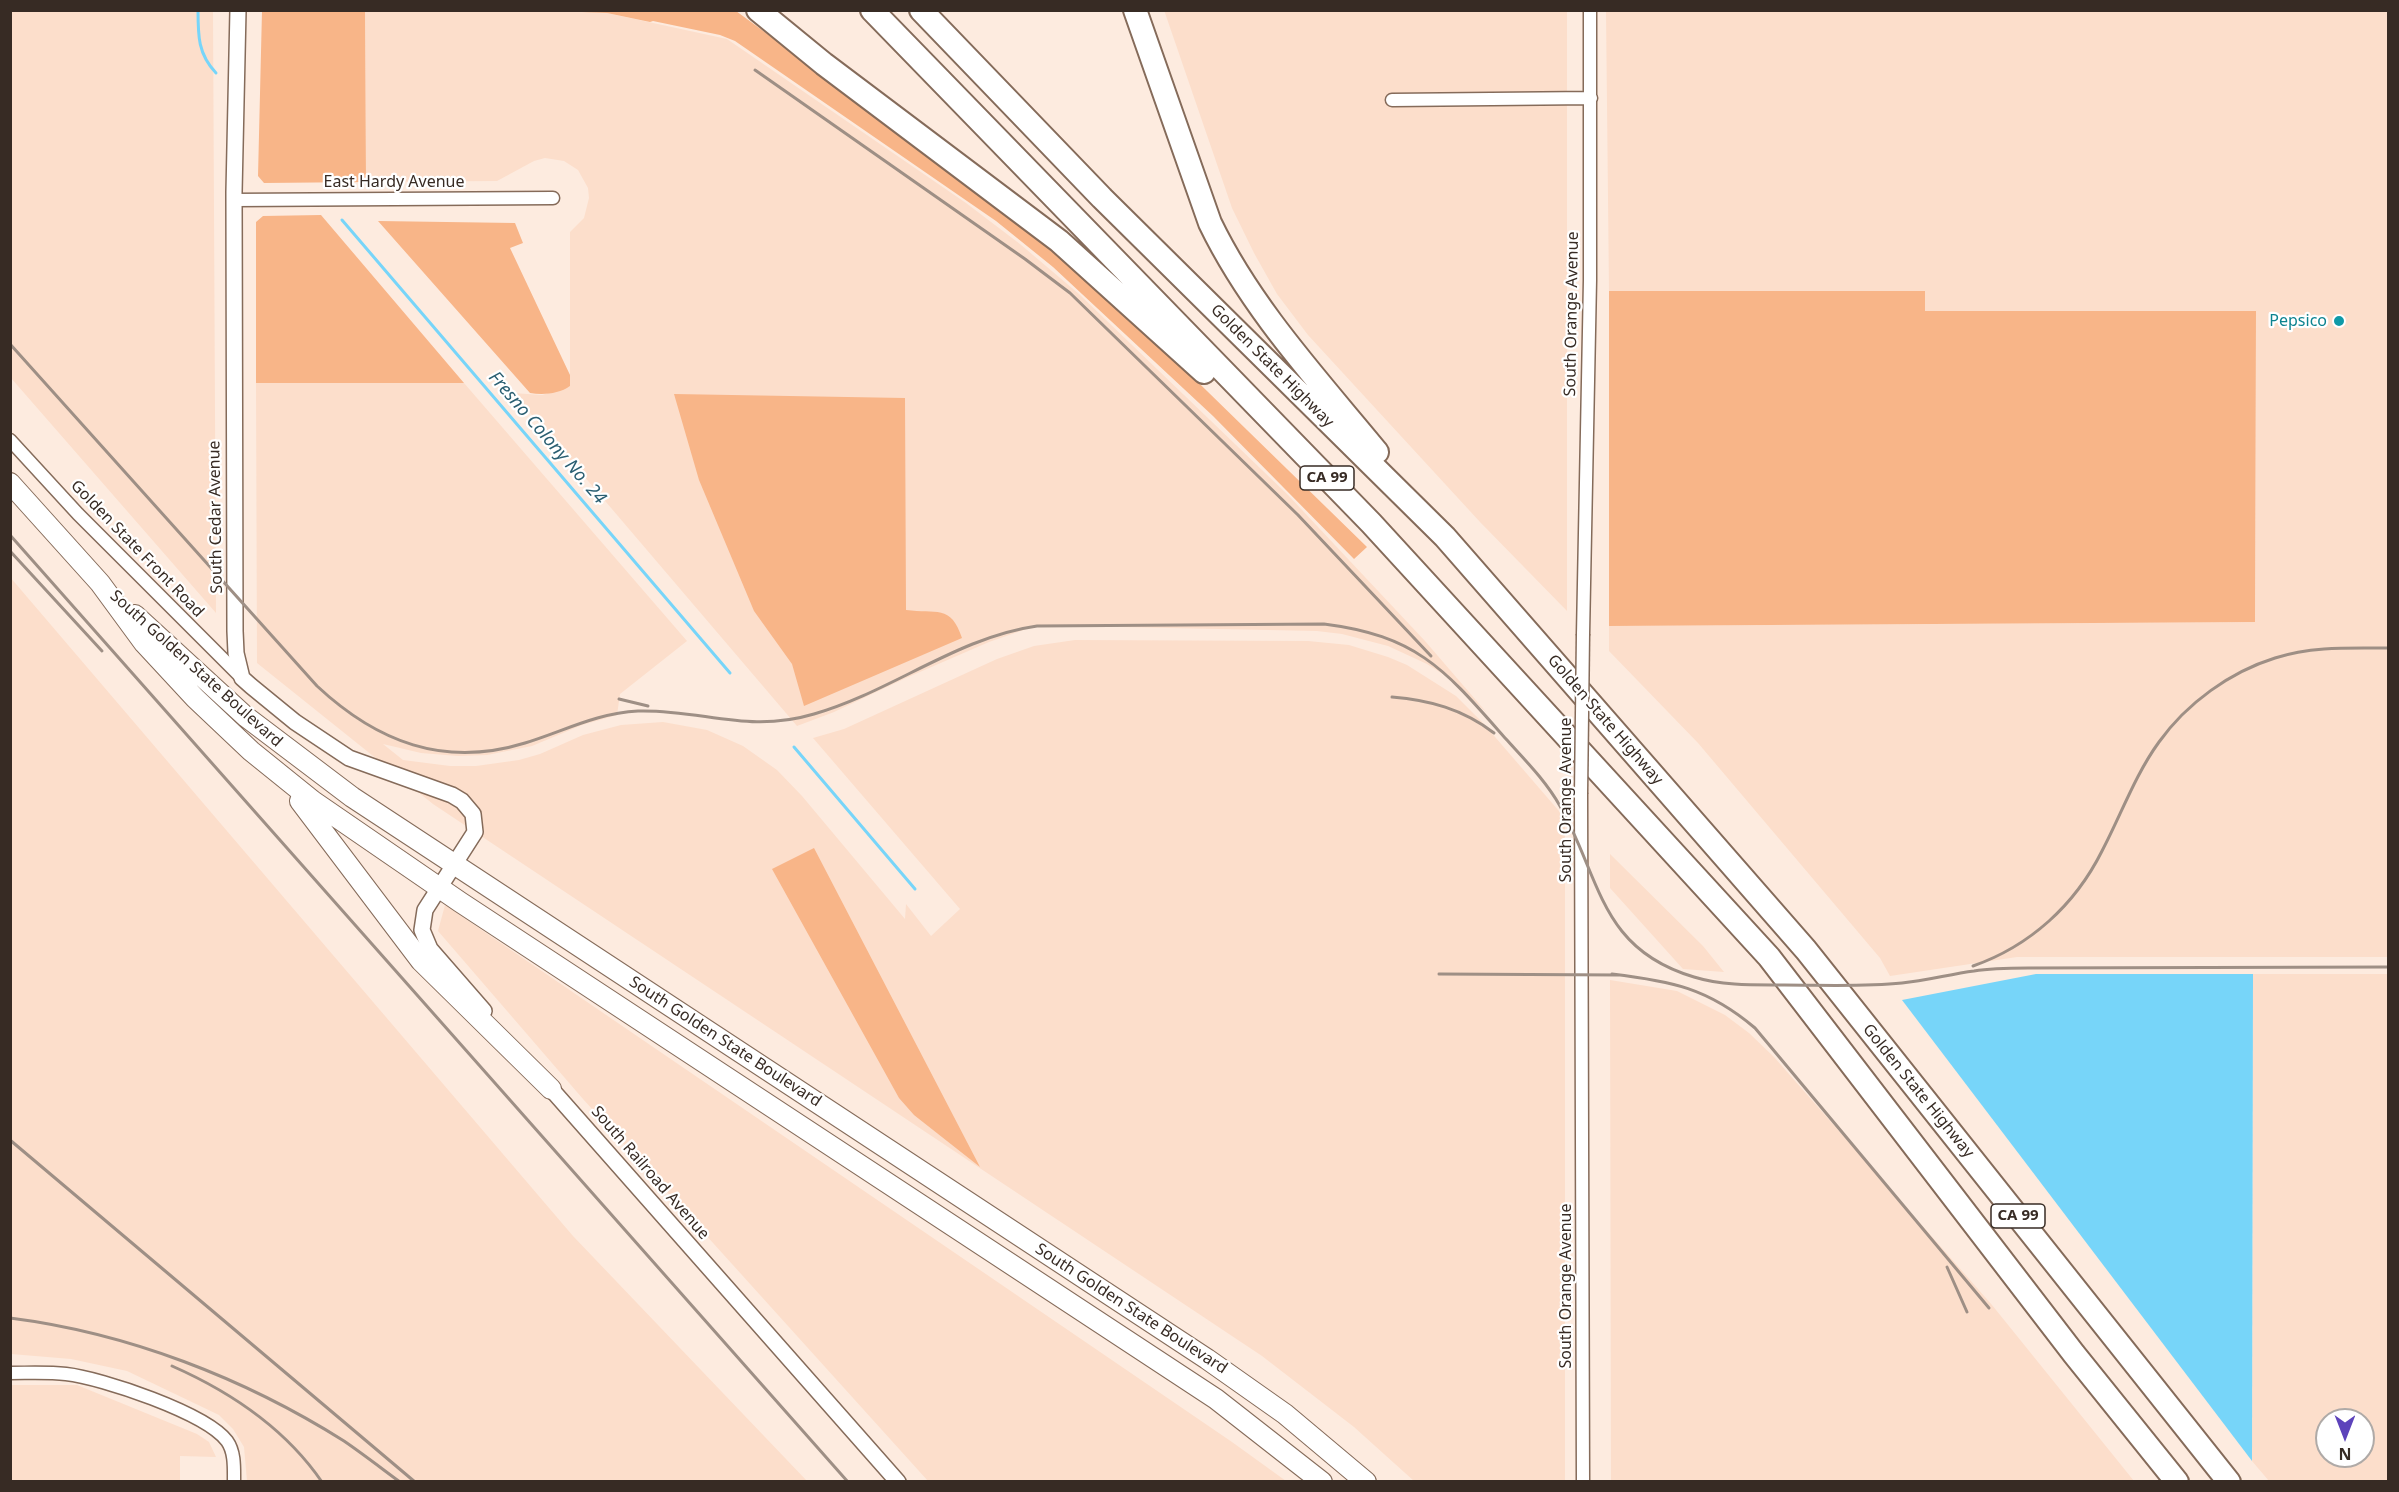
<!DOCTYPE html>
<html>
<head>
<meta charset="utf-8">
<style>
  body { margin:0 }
  #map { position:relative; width:2399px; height:1492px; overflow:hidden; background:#fdebdf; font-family:"Noto Sans",sans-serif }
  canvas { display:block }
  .frame { position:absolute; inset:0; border:12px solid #372b24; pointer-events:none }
  .north { position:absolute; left:2315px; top:1408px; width:60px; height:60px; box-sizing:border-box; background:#fff; border:2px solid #afaaa7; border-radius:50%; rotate:180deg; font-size:16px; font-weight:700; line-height:24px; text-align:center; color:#372b24 }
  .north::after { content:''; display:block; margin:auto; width:21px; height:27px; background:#5d43bb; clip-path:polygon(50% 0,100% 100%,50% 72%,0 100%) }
</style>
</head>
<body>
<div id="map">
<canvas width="2399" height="1492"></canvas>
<div class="frame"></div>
<div class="north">N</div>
</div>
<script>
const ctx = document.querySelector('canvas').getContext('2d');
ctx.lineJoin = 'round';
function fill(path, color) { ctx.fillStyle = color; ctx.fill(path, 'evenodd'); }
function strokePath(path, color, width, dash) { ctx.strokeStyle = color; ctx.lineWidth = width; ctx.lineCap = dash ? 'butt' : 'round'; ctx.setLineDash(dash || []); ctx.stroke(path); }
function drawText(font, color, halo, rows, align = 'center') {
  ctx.font = font + ' "Noto Sans",sans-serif'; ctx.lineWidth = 4.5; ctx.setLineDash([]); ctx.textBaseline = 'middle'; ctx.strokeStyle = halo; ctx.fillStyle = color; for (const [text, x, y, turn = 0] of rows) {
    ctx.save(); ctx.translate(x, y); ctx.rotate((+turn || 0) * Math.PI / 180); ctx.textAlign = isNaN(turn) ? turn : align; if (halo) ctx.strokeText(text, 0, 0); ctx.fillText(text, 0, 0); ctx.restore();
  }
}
const built = new Path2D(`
  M557 10 607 13 727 39 966 203 1020 244 1079 294 1288 495 1425 641 1487 713 1449 678 1427 664 1388 646 1342 634 1317 631 1071 626 1032 627 989 642 906 678 834 712 797 726 513 393 542 395 570 386V232L584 218 589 198 588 188 578 170 564 161 545 158 534 161 497 181 366 182 365 11Z
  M1164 10 1567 11V611L1480 522 1308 335 1277 294 1254 253 1232 208Z
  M10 11H213L216 613 11 378Z
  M1606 11H2388V957H2017L1890 976 1880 958 1698 743 1609 651V626L2255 622 2256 311H1925V291H1609Z
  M256 383H464L687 641 620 694 617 715 582 725 532 746 487 755 458 756 421 753 383 744 403 760 450 766H476L519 760 540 754 583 735 621 725 663 722 707 730 743 746 777 770 802 796 905 919 906 904 931 936 960 909 813 738 844 729 997 659 1034 646 1075 640 1308 641 1349 645 1388 657 1407 665 1456 696 1483 723 1565 818V1481H1414L1354 1427 1262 1356 433 804 257 663Z
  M10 577 573 1236 807 1481H247L244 1447 233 1429 219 1415 127 1371 71 1359 11 1354Z
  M1610 854 1703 946 1724 972 1683 969 1610 888Z
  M445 905 1232 1442 1286 1481H928L583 1099 438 931Z
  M2253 974H2388V1481H2269L2252 1461ZM2327 1420H2363V1456H2327Z
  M1610 980 1677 991 1725 1015 1749 1033 1774 1057 1992 1305 2134 1481H1611Z
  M10 1385H77L197 1434 209 1442 216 1457 180 1456V1481H11Z`);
const green = new Path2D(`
  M262 11H365L366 182 264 183 258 176Z
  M557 11H736L1005 208 1167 352 1367 547 1354 559 1213 416 1053 267 996 221 735 41 720 35 653 21 650 22 607 13Z
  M321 215 464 383H256V222L263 216Z
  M378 221 515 223 523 243 510 248 570 375V386C559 394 543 395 530 393Z
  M1609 291H1925V311H2256L2255 622 1609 626Z
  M674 394 905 398 906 610C936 614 951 604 962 638L804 706 792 664 754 611 699 480Z
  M814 848 980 1167 914 1115 899 1098 772 869Z`);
const water = new Path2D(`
  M2036 974H2253L2252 1461 1902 1000Z`);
const stream = new Path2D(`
  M198 10C198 36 198 54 216 73
  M342 220 730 673
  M794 747 915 889`);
const minor = new Path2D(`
  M1392 100 1591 98
  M234 200 553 198
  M10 440 78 514 242 678
  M1583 634 1590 280V10
  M1581 794 1583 1482
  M10 1373C29 1373 48 1372 66 1374 102 1378 206 1413 227 1441 235 1452 234 1468 234 1482`);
const tertiary = new Path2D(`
  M238 10 234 192 235 631 236 653 242 678 251 686 295 722 349 758 452 795 462 801 473 814 475 832 425 910 422 930 430 949 484 1011
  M545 1082 898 1482`);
const primary = new Path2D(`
  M10 483 100 583 144 643 195 698 251 751 313 801 460 902 1216 1399 1322 1482
  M135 615 245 716 352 797 1207 1359 1285 1414 1366 1482
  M300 801 421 961 551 1089`);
const motorway = new Path2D(`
  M758 10 824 64 1059 241 1204 372
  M872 10 1371 523 1769 957 2074 1354 2177 1482
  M921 10 1102 198 1445 537 1806 950 2229 1482
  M1135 10 1210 223C1251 308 1317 379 1377 452`);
const rail = new Path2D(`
  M755 70 1025 259 1070 293 1298 515 1431 656
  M10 344 317 686C377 742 444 768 525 743 564 731 597 713 638 711 702 709 747 734 814 714 891 692 958 637 1037 626L1324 624C1419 636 1446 671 1506 739 1525 760 1546 781 1560 806 1601 878 1599 949 1694 977 1723 986 1754 985 1784 985 1823 985 1863 987 1902 983 1926 981 1950 974 1974 971 1992 968 2010 968 2028 968L2388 967
  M10 535 848 1482
  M10 551 102 651
  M1392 697C1429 700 1463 709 1494 733
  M619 699 648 706
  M1973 966C2030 946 2075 905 2102 851 2121 815 2135 775 2159 742 2187 703 2230 672 2275 658 2312 646 2350 648 2388 648
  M1439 974 1619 975
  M1612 974C1671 981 1708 988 1755 1028L1989 1308
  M10 1140 415 1482
  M1947 1267 1967 1312
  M10 1318C128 1333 244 1378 344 1441 363 1454 381 1468 400 1482
  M172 1366C231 1392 285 1428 322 1482`);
const minorBridge = new Path2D(`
  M1581 794 1583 634`);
const markers = [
  [2339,321,6,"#0f9aa8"]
];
const shields = [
  [1327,478,54],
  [2018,1216,54]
];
const shieldNames = [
  ["CA 99",1327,478],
  ["CA 99",2018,1216]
];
const streetNames = [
  ["East Hardy Avenue",394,182],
  ["South Orange Avenue",1572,314,-89],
  ["Golden State Highway",1272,366,45],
  ["South Cedar Avenue",216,517,-91],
  ["Golden State Front Road",137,549,46],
  ["South Golden State Boulevard",196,669,42],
  ["Golden State Highway",1605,720,49],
  ["South Orange Avenue",1566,800,-90],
  ["South Golden State Boulevard",725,1042,33],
  ["Golden State Highway",1918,1091,51],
  ["South Railroad Avenue",650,1173,49],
  ["South Orange Avenue",1566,1286,-90],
  ["South Golden State Boulevard",1131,1309,33]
];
const cultureNames = [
  ["Pepsico",2327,321]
];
const waterNames = [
  ["Fresno Colony No. 24",547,438,49]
];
fill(built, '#fcdecb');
fill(green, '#f8b588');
fill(water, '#77d5f9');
strokePath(stream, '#77d5f9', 3);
strokePath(minor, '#856b5a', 15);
strokePath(tertiary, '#856b5a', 18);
strokePath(primary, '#856b5a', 22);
strokePath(motorway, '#856b5a', 26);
strokePath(minor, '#fff', 12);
strokePath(tertiary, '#fff', 15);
strokePath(primary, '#fff', 20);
strokePath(motorway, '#fff', 22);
strokePath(rail, '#9e8f85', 3);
strokePath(minorBridge, '#856b5a', 15, []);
strokePath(minorBridge, '#fff', 12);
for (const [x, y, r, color] of markers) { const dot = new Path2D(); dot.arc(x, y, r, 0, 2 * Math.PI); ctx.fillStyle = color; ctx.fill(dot); strokePath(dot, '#fff', 2); }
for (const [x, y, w] of shields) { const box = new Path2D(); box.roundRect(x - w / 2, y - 12, w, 24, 4.5); ctx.fillStyle = '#fff'; ctx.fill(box); strokePath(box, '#372b24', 1.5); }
drawText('bold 15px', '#372b24', null, shieldNames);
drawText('16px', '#372b24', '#fff', streetNames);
drawText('16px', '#0d838f', '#fff', cultureNames, 'right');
drawText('italic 18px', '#2b5f72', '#fff', waterNames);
</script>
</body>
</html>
